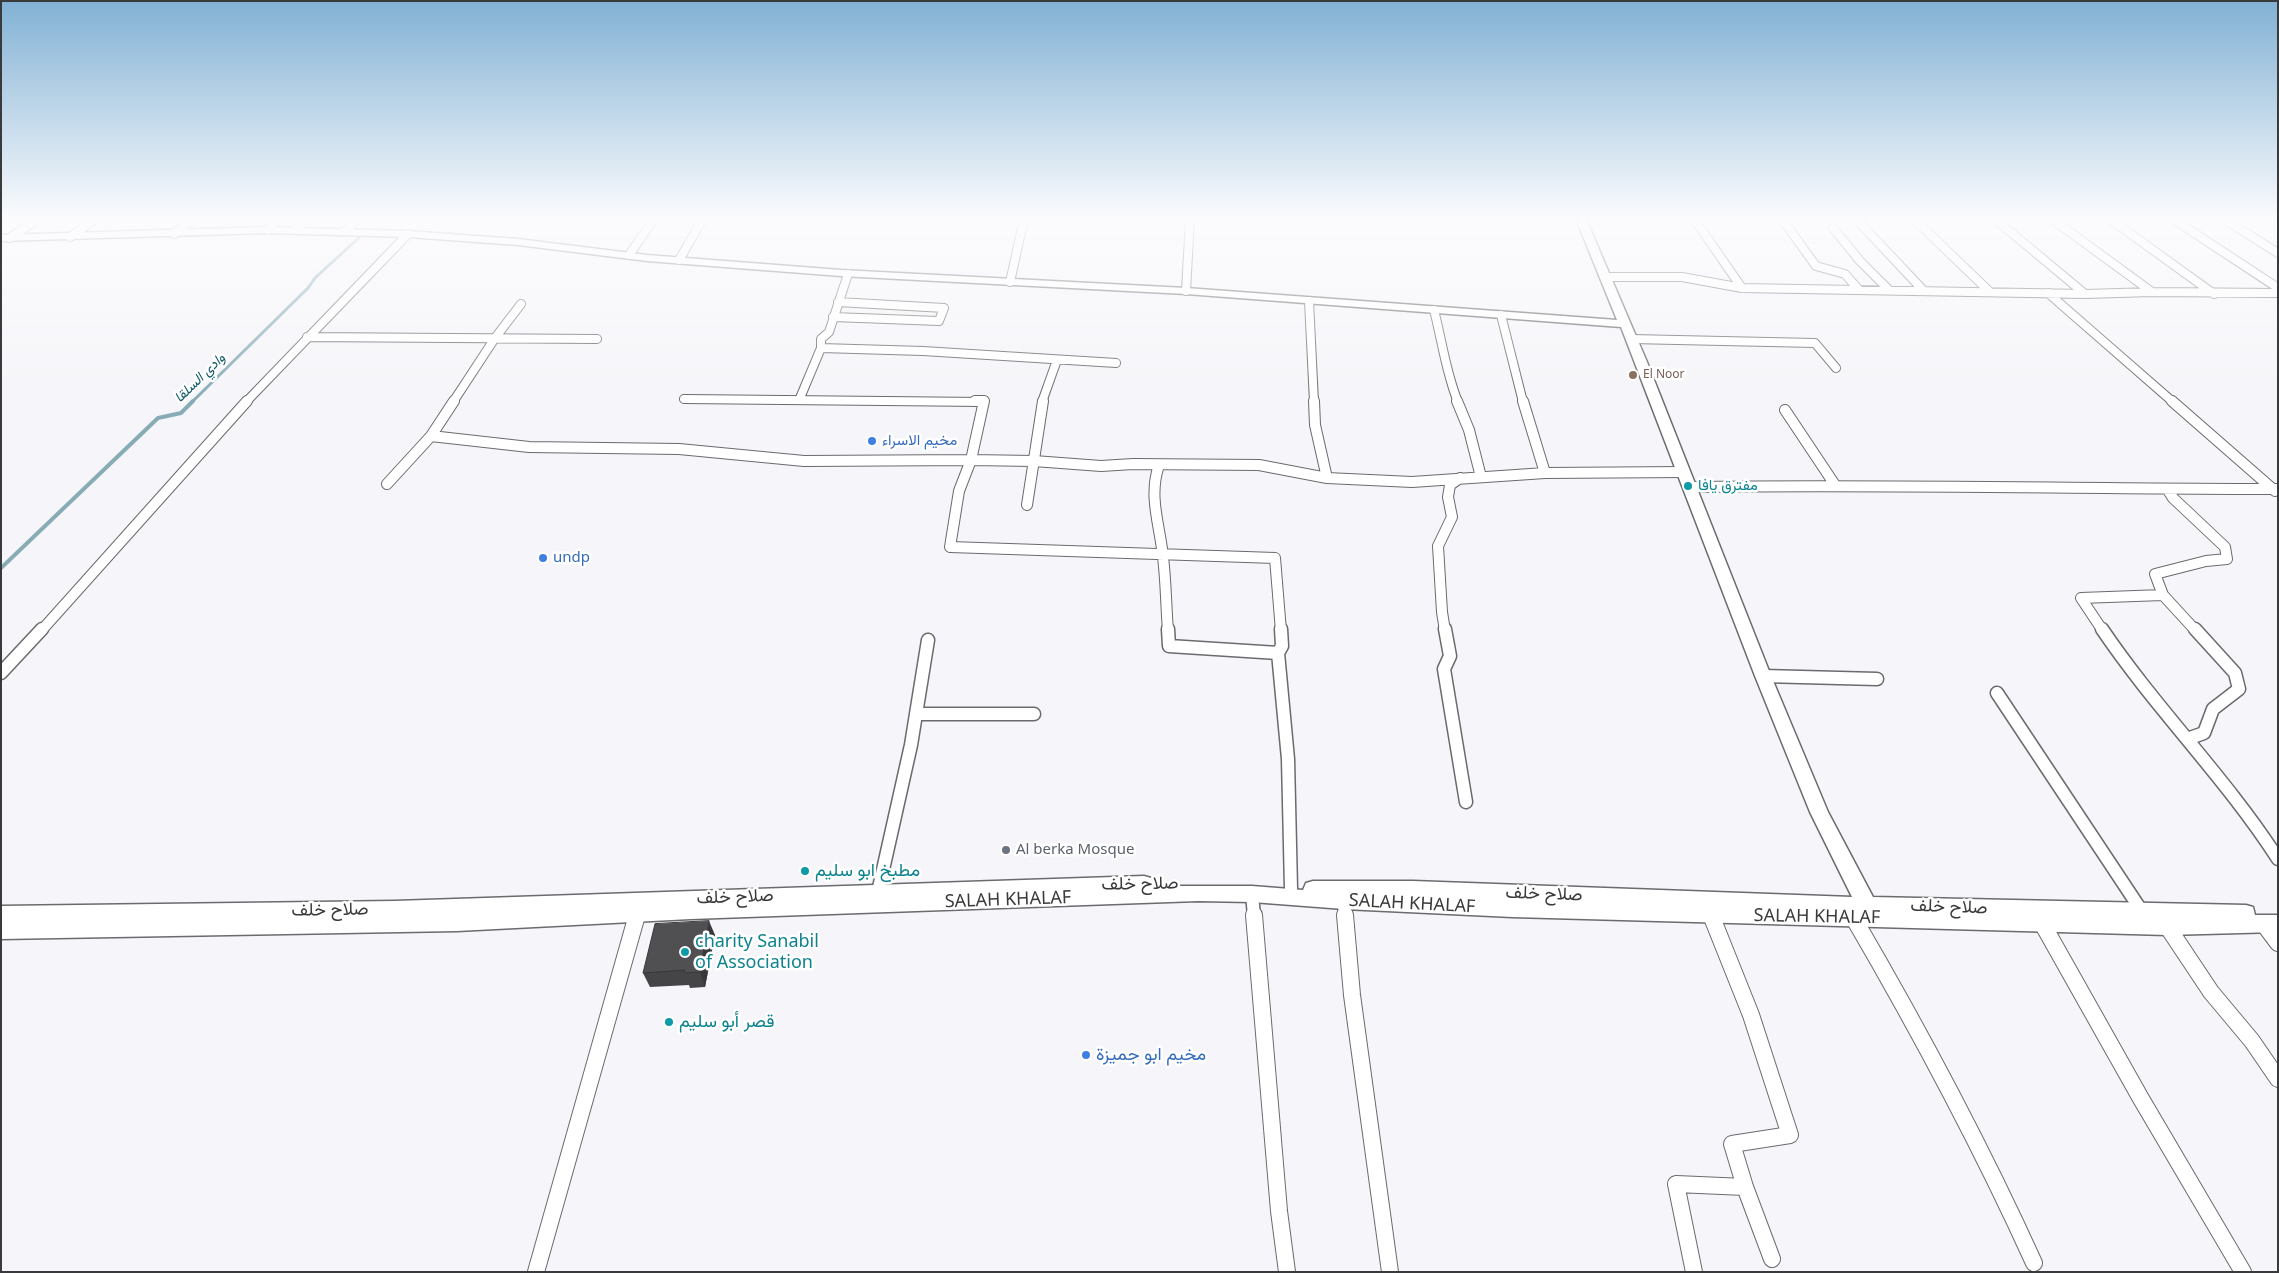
<!DOCTYPE html>
<html>
<head>
<meta charset="utf-8">
<style>
  body { margin:0 }
  #map { position:relative; width:2279px; height:1273px; overflow:hidden; background:#f6f6fa; font-family:"Noto Sans",sans-serif }
  canvas { display:block }
  .frame { position:absolute; inset:0; border:2px solid #393a3b; pointer-events:none }
</style>
</head>
<body>
<div id="map">
<canvas width="2279" height="1273"></canvas>
<div class="frame"></div>
</div>
<script>
const ctx = document.querySelector('canvas').getContext('2d');
ctx.lineJoin = 'round';
function strokePath(path, color, width, dash) { ctx.strokeStyle = color; ctx.lineWidth = width; ctx.lineCap = dash ? 'butt' : 'round'; ctx.setLineDash(dash || []); ctx.stroke(path); }
function fill(path, color) { ctx.fillStyle = color; ctx.fill(path, 'evenodd'); }
function drawText(font, color, halo, rows, align = 'center') {
  ctx.font = font + ' "Noto Sans",Vazirmatn,sans-serif'; ctx.lineWidth = 5; ctx.setLineDash([]); ctx.textBaseline = 'middle'; ctx.strokeStyle = halo; ctx.fillStyle = color; for (const [text, x, y, turn = 0] of rows) {
    ctx.save(); ctx.translate(x, y); ctx.rotate((+turn || 0) * Math.PI / 180); ctx.textAlign = isNaN(turn) ? turn : align; if (halo) ctx.strokeText(text, 0, 0); ctx.fillText(text, 0, 0); ctx.restore();
  }
}
const streamFar1 = new Path2D(`
  M192 402 308 288 315 278 364 233`);
const stream = new Path2D(`
  M1 568 158 418 181 413 193 401`);
const streetFar3 = new Path2D(`
  M1694 219 1742 288
  M1782 219 1816 266 1845 274 1859 290
  M1856 219 1923 290
  M1914 219 1990 292
  M1995 219 2085 294
  M2052 219 2152 292
  M2110 219 2214 294
  M2173 219 2278 288
  M2224 219 2278 253
  M1833 228 1860 261 1889 290
  M267 230 279 219
  M295 230 307 219
  M345 231 358 219
  M174 234 193 219
  M70 237 95 219
  M10 238 38 219
  M629 255 654 219
  M679 260 703 219
  M1611 277H1682L1742 288 2085 294 2152 292 2278 293
  M1010 282 1024 219
  M1186 291 1190 219
  M2048 293 2173 402
  M1309 301 1314 402
  M1434 310C1442 341 1446 373 1458 402
  M1501 315 1523 402
  M833 317 939 321 944 308 838 302
  M307 337 597 339
  M1631 339 1815 343 1836 368
  M821 348 923 351 1116 363
  M800 398 821 348V339L829 332 848 274
  M684 399 984 402
  M246 402 408 234
  M453 402 495 338 521 304
  M1042 402 1057 360`);
const streetFar2 = new Path2D(`
  M975 401H984L971 460 959 491 950 547 1275 558 1281 631
  M1314 401 1315 425 1327 478
  M1457 401 1469 430 1481 477
  M1523 401 1545 473
  M2172 401 2275 491
  M1785 410 1835 485
  M431 436 529 447 679 449 804 461 971 460 1034 461 1101 466 1133 464 1259 465 1327 478 1412 482 1545 473 1684 472
  M1159 465C1148 497 1160 525 1163 557 1166 581 1166 606 1168 631
  M387 484 431 436 454 401
  M1691 487C1887 484 2082 489 2278 489
  M2168 490 2173 498 2225 547 2227 559 2206 561 2155 574 2163 595 2196 631
  M1027 505 1043 401
  M41 631 247 401
  M1445 631 1442 612 1438 546 1452 517 1448 497 1450 485 1460 478
  M2103 631 2081 598 2163 595`);
const streetFar1 = new Path2D(`
  M1168 629 1169 646 1278 653
  M1281 629 1282 646 1278 653 1288 759 1291 889
  M1445 629 1450 656 1444 669 1466 802
  M2102 629C2156 709 2226 778 2278 859
  M1 673 42 629
  M1763 676 1877 679
  M1997 693 2143 913
  M916 714H1034
  M2187 739 2204 733 2213 709 2239 689 2235 673 2195 629
  M878 892 911 745 928 640
  M1252 894 1254 916
  M1344 901 1345 916`);
const street = new Path2D(`
  M1254 915 1279 1211 1287 1272
  M1345 915 1352 995 1390 1272
  M1711 915 1751 1015 1790 1135 1732 1144 1745 1187 1772 1259
  M1853 917C1919 1030 1980 1144 2034 1263
  M2042 923 2140 1097 2243 1272
  M2263 923 2278 943
  M2167 926 2211 992 2252 1041 2278 1079
  M536 1272 637 915
  M1694 1272 1676 1184 1745 1187`);
const secondary = new Path2D(`
  M1576 219H1586L1647 362 1771 676 1828 812 1873 897 2246 905 2253 907 2255 915H2278V932L2167 935 1512 917 1344 909 1252 902 1198 901 691 919 457 931 1 939V906L395 901 1144 876 1151 878 1154 884 1153 886H1252L1303 890 1306 883 1313 881H1413L1852 897 1810 812 1755 676 1621 327 1186 294 841 276 647 261 518 245 408 237 267 233 1 241V235L267 227 408 231 518 239 647 255 841 270 1186 288 1617 320Z`);
const wall = new Path2D(`
  M715 935 705 987 690 988 689 985 650 987 643 973Z`);
const shadedWall = new Path2D(`
  M709 921 715 935 705 987 700 972Z`);
const building = new Path2D(`
  M709 921 700 972 684 973 685 970 643 973 655 924Z`);
const markers = [
  [1633,375,5,"#8d6e63"],
  [872,441,5,"#3f7fe0"],
  [1688,486,5,"#0f9aa8"],
  [543,558,5,"#3f7fe0"],
  [1006,850,5,"#6b7280"],
  [805,871,5,"#0f9aa8"],
  [685,952,5,"#0f9aa8"],
  [669,1022,5,"#0f9aa8"],
  [1086,1055,5,"#3f7fe0"]
];
const farEducationnames = [
  ["El Noor",1643,375]
];
const farWaternames = [
  ["وادي السلقا",200,378,-44]
];
const shopNames = [
  ["مخيم الاسراء",882,441],
  ["undp",553,558]
];
const cultureNames = [
  ["مفترق يافا",1698,486]
];
const worshipNames = [
  ["Al berka Mosque",1016,850]
];
const nearCulturenames = [
  ["مطبخ ابو سليم",815,871],
  ["charity Sanabil",695,942],
  ["of Association",695,963],
  ["قصر أبو سليم",679,1022]
];
const nearStreetnames = [
  ["صلاح خلف",1140,884,-1],
  ["صلاح خلف",1544,894,2],
  ["صلاح خلف",735,897,-2],
  ["SALAH KHALAF",1008,900,-2],
  ["SALAH KHALAF",1412,904,3],
  ["صلاح خلف",1949,907,2],
  ["صلاح خلف",330,910,-1],
  ["SALAH KHALAF",1817,917,1]
];
const nearShopnames = [
  ["مخيم ابو جميزة",1096,1055]
];
strokePath(streamFar1, '#88acb6', 3);
strokePath(stream, '#88acb6', 4);
strokePath(streetFar3, '#6a6b6e', 10);
strokePath(streetFar2, '#6a6b6e', 12);
strokePath(streetFar1, '#6a6b6e', 15);
strokePath(street, '#6a6b6e', 18);
strokePath(secondary, '#6a6b6e', 3);
strokePath(streetFar3, '#fff', 8);
strokePath(streetFar2, '#fff', 10);
strokePath(streetFar1, '#fff', 12);
strokePath(street, '#fff', 16);
fill(secondary, '#fff');
fill(wall, '#454547');
fill(shadedWall, '#38383a');
fill(building, '#505053');
strokePath(building, '#38383a', 1);
const sky = ctx.createLinearGradient(0, 0, 0, 397);
sky.addColorStop(0, '#81b1d4');
sky.addColorStop(0.55, '#fbfbfd');
sky.addColorStop(1, '#fbfbfd00');
ctx.fillStyle = sky;
ctx.fillRect(0, 0, 2279, 397);
for (const [x, y, r, color] of markers) { const dot = new Path2D(); dot.arc(x, y, r, 0, 2 * Math.PI); ctx.fillStyle = color; ctx.fill(dot); strokePath(dot, '#fff', 2); }
drawText('12px', '#785e54', '#fff', farEducationnames, 'left');
drawText('italic 14px', '#0e5968', '#fff', farWaternames);
drawText('15px', '#366cbe', '#fff', shopNames, 'left');
drawText('15px', '#0d838f', '#fff', cultureNames, 'left');
drawText('15px', '#5b616d', '#fff', worshipNames, 'left');
drawText('18px', '#0d838f', '#fff', nearCulturenames, 'left');
drawText('18px', '#393a3b', '#fff', nearStreetnames);
drawText('18px', '#366cbe', '#fff', nearShopnames, 'left');
</script>
</body>
</html>
